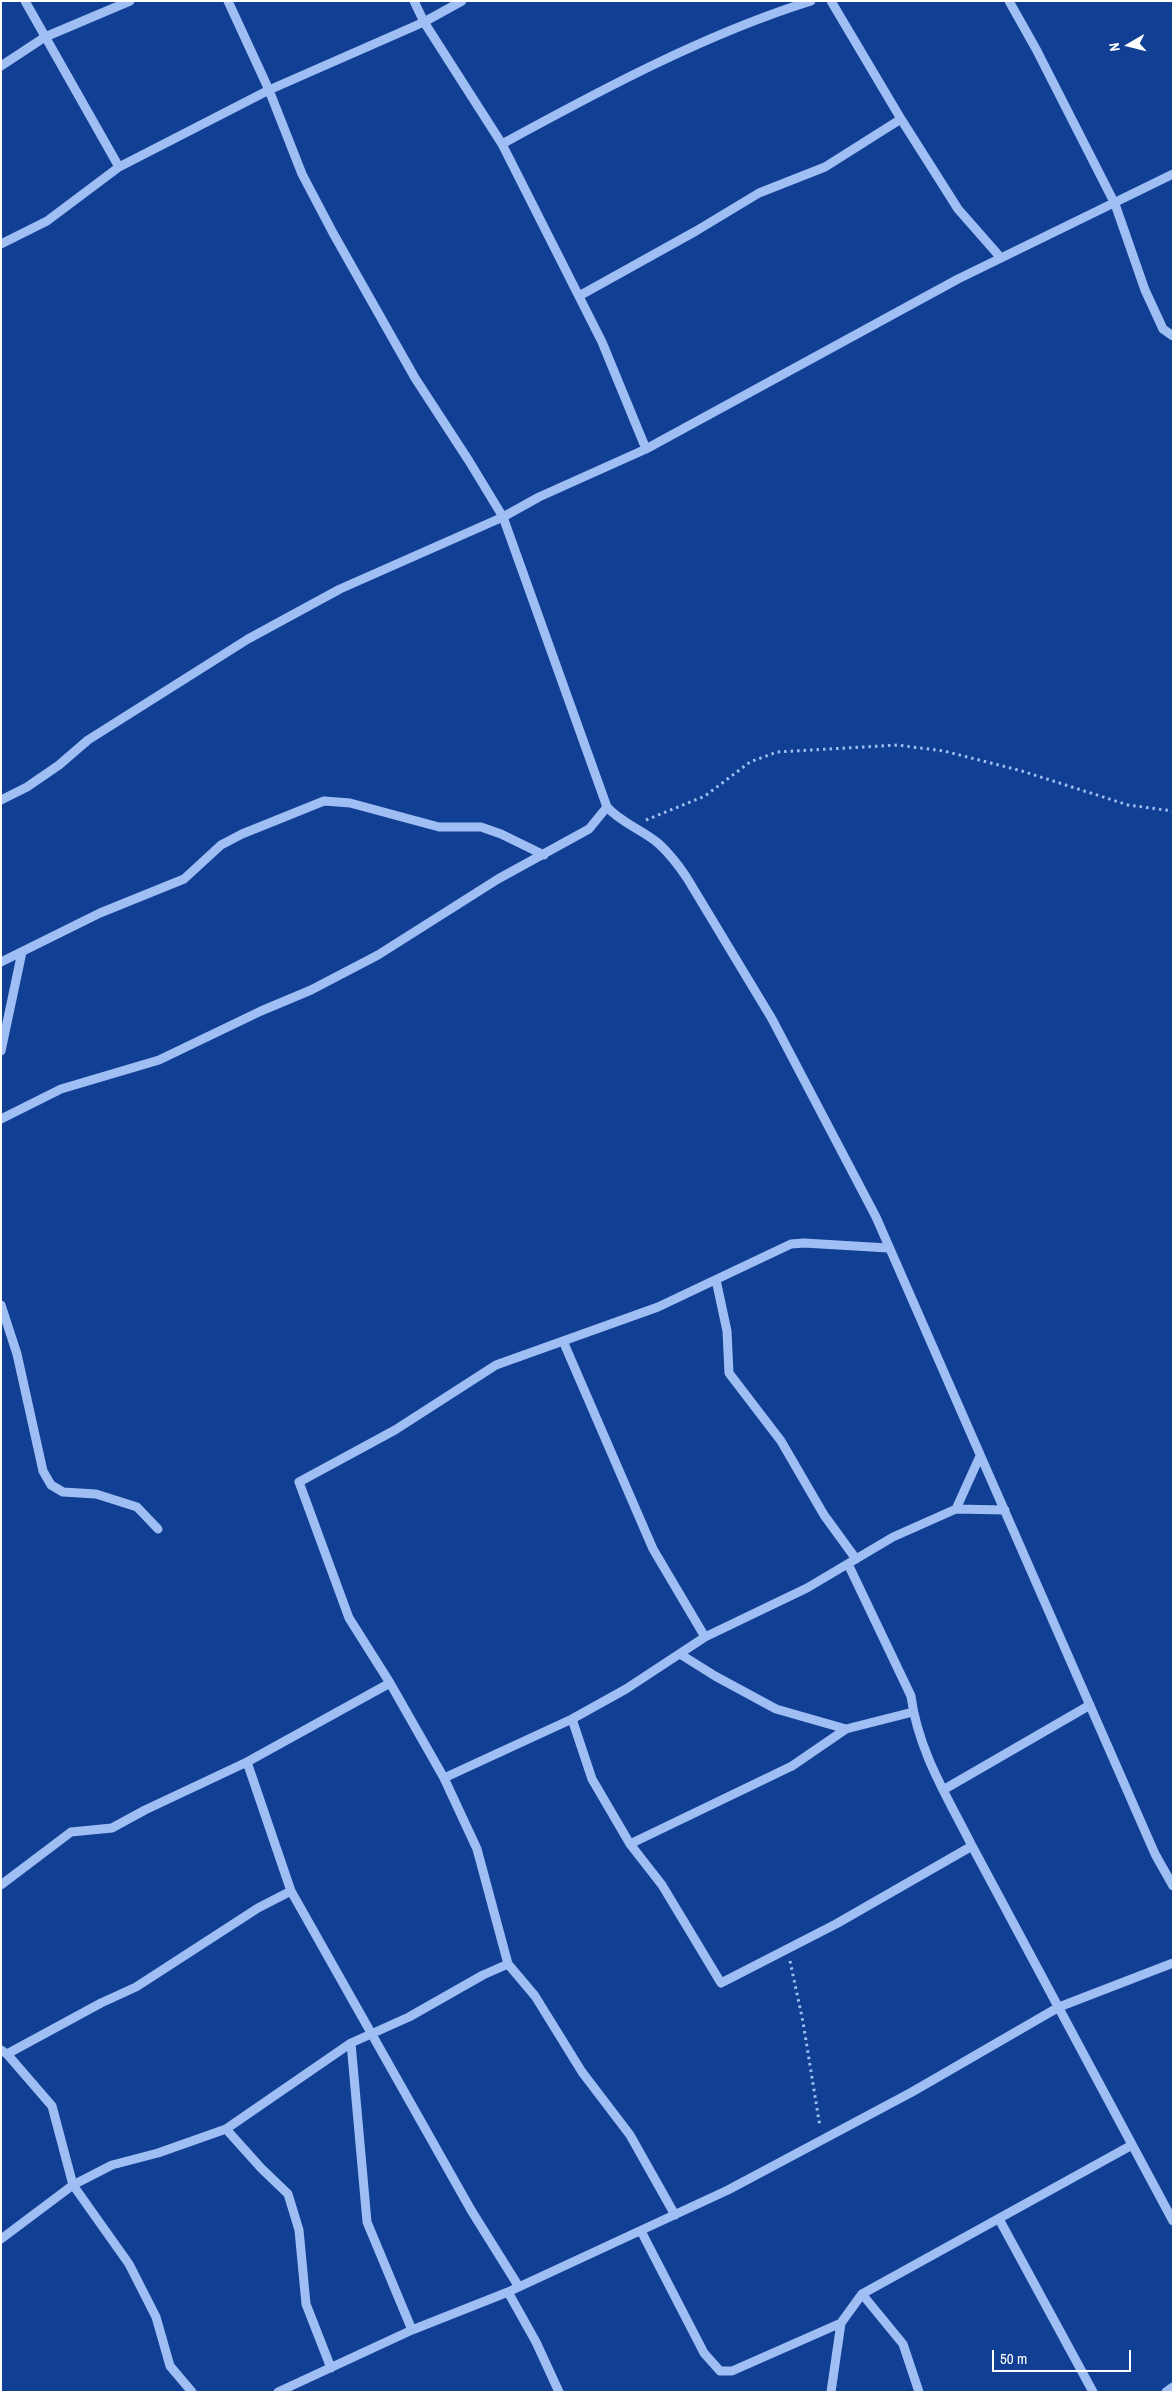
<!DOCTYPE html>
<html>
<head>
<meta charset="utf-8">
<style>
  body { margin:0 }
  #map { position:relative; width:1174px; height:2393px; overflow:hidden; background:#113f94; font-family:"Archivo Narrow",sans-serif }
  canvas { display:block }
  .frame { position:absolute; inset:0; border:2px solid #fff; pointer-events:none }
  .north { position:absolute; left:1104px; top:20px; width:50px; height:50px; -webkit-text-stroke:4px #113f94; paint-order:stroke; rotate:262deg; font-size:14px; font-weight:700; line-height:20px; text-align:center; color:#fff }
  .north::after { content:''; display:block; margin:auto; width:18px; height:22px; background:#fff; clip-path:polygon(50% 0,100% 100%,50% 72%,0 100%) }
  .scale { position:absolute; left:992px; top:2350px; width:139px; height:22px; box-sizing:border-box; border:2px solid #fff; border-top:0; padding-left:6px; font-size:15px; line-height:18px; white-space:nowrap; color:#fff; -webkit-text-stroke:4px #113f94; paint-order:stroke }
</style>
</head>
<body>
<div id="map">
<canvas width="1174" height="2393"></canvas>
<div class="frame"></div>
<div class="north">N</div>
<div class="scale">50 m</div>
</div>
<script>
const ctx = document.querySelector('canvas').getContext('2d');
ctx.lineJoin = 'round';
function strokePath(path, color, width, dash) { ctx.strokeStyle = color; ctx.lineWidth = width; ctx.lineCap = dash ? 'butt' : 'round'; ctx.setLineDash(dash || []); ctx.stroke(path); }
const path = new Path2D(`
  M646 820 705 796 750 762 777 752 897 745 944 751 1022 771 1128 805 1173 811
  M790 1961 803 2022 820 2127`);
const minor = new Path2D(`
  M25 1 119 167 269 90 302 174 333 233 415 378 469 461 503 517 607 807C621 823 643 830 659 844 670 854 679 866 687 878L772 1019 876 1217 1155 1854 1173 1886
  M228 1 269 90 424 22 462 1
  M414 1 424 22 502 144 602 342 646 449
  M831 1 901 119 958 209 1001 258
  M1009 1 1036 49 1115 204 1145 290 1163 329 1173 336
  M1 66 45 37 130 1
  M502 144C599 91 705 34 811 1
  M1 244 47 221 119 167
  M579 296 696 231 759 193 825 167 901 119
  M1 800 27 787 59 765 88 740 248 639 340 589 503 517 539 497 646 449 958 279 1173 174
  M1 962 100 913 184 879 221 845 242 834 324 801 350 803 439 827H481L501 834 544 855
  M1 1051 22 952
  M1 1119 61 1089 159 1060 261 1011 311 990 378 955 498 879 589 829 607 807
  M716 1280 727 1331 729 1373 781 1441 824 1515 856 1559
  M1 1305 17 1354 43 1471 51 1485 63 1492 96 1494 137 1507 158 1529
  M563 1341 653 1549 705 1637
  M956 1509 980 1456
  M848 1564 911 1696C918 1751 948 1798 972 1846
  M680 1654 715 1676 776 1709 846 1729 913 1712
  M572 1719 592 1779 630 1844 662 1885 721 1983 836 1924 972 1846 1173 2221
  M444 1778 572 1719 626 1689 705 1637 807 1588 893 1537 956 1509 1005 1510
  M943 1790 1090 1705
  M630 1844 792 1766 846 1729
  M1 1885 71 1832 112 1828 145 1810 247 1762 390 1683 349 1618 299 1482 395 1430 496 1365 658 1307 791 1244 804 1243 888 1248
  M291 1891 471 2210 519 2287
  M508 1964 535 1996 582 2072 630 2135 675 2215
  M351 2043 367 2222 412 2330
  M1 2050 7 2054 52 2106 73 2185 129 2264 156 2317 170 2366 192 2392
  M7 2054 101 2003 136 1987 258 1908 291 1891 247 1762
  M226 2129 261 2168 288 2194 299 2230 306 2304 331 2368
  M999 2219 1093 2392
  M641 2231 704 2353 720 2371H732L841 2323 862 2294 1132 2145
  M1 2239 73 2185 112 2165 158 2153 226 2129 351 2043 409 2017 483 1975 508 1964 477 1849 444 1778 390 1683
  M508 2292 728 2190 912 2092 1059 2007 1173 1963
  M862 2294 903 2344 919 2392
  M278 2392 412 2330 508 2292 536 2342 559 2392
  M831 2392 841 2323
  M1166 2392 1173 2387`);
strokePath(path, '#9fbef3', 3, [2.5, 4]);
strokePath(minor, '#9fbef3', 9);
</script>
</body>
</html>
